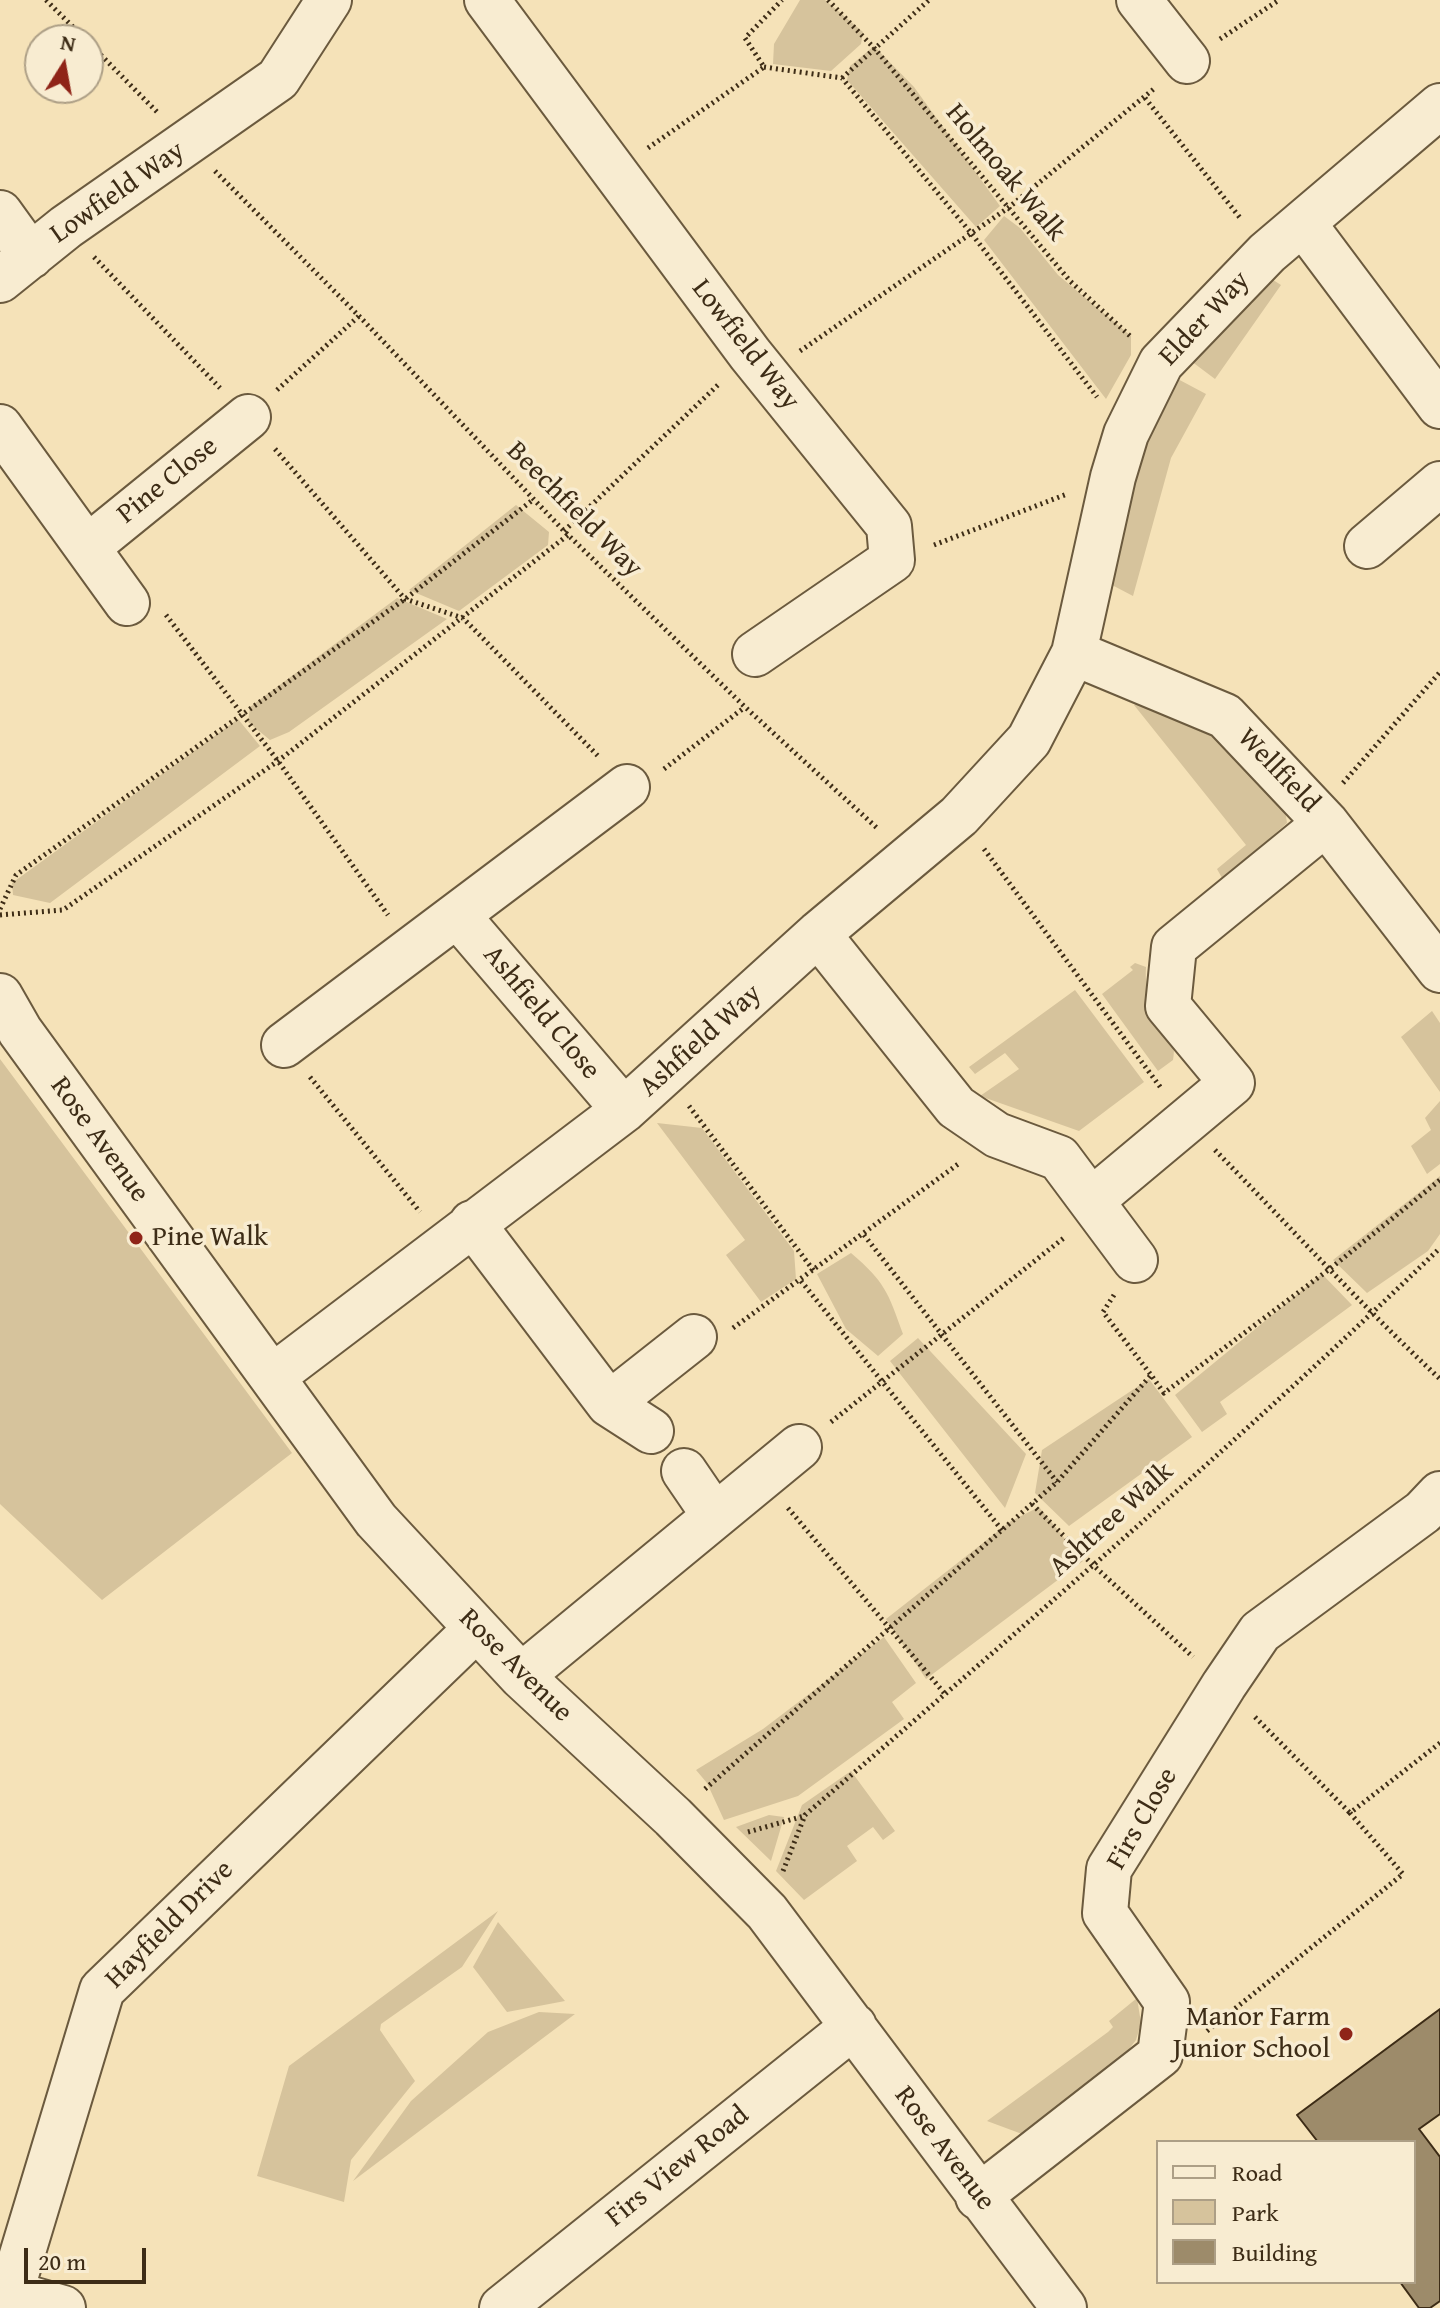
<!DOCTYPE html>
<html>
<head>
<meta charset="utf-8">
<style>
  body { margin:0 }
  #map { position:relative; width:1440px; height:2308px; overflow:hidden; background:#f5e2b8; font-family:"Gentium Book Plus",serif }
  canvas { display:block }
  .legend { position:absolute; left:1156px; top:2140px; width:260px; height:144px; box-sizing:border-box; background:#f8ecd1; border:2px solid #ad9f86; margin:0; padding:10px 14px; list-style:none; font-size:24px; color:#3d2c16 }
  .legend li { display:flex; align-items:center; gap:16px; height:40px }
  .legend b { width:40px; border:2px solid #ad9f86 }
  .north { position:absolute; left:24px; top:24px; width:80px; height:80px; box-sizing:border-box; background:#f8ecd1; border:2px solid #ad9f86; border-radius:50%; rotate:11deg; font-size:22px; font-weight:700; line-height:32px; text-align:center; color:#3d2c16 }
  .north::after { content:''; display:block; margin:auto; width:28px; height:36px; background:#8f2418; clip-path:polygon(50% 0,100% 100%,50% 72%,0 100%) }
  .scale { position:absolute; left:24px; top:2248px; width:122px; height:36px; box-sizing:border-box; border:4px solid #3d2c16; border-top:0; padding-left:10px; font-size:24px; line-height:28px; white-space:nowrap; color:#3d2c16; -webkit-text-stroke:6px #f8ecd1; paint-order:stroke }
</style>
</head>
<body>
<div id="map">
<canvas width="1440" height="2308"></canvas>
<ul class="legend">
<li><b style="height:10px;background:#f8ecd1"></b>Road</li>
<li><b style="height:22px;background:#d6c39c"></b>Park</li>
<li><b style="height:22px;background:#9d8b6a"></b>Building</li>
</ul>
<div class="north">N</div>
<div class="scale">20 m</div>
</div>
<script>
const ctx = document.querySelector('canvas').getContext('2d');
ctx.lineJoin = 'round';
function fill(path, color) { ctx.fillStyle = color; ctx.fill(path, 'evenodd'); }
function strokePath(path, color, width, dash) { ctx.strokeStyle = color; ctx.lineWidth = width; ctx.lineCap = dash ? 'butt' : 'round'; ctx.setLineDash(dash || []); ctx.stroke(path); }
function drawText(font, color, halo, rows, align = 'center') {
  ctx.font = font + ' "Gentium Book Plus",serif'; ctx.lineWidth = 7; ctx.setLineDash([]); ctx.textBaseline = 'middle'; ctx.strokeStyle = halo; ctx.fillStyle = color; for (const [text, x, y, turn = 0] of rows) {
    ctx.save(); ctx.translate(x, y); ctx.rotate((+turn || 0) * Math.PI / 180); ctx.textAlign = isNaN(turn) ? turn : align; if (halo) ctx.strokeText(text, 0, 0); ctx.fillText(text, 0, 0); ctx.restore();
  }
}
const green = new Path2D(`
  M800 0H825L863 32 861 44 831 71 773 64 774 44Z
  M874 46 914 87 1000 206 976 227 847 80 850 66Z
  M1004 216 1020 228 1058 275 1131 336V355L1106 399 984 240Z
  M1270 278 1281 285 1215 379 1187 358Z
  M1174 377 1206 394 1171 458 1133 596 1112 585 1123 503 1133 457Z
  M516 505 549 532 548 545 459 611 409 590Z
  M397 598 447 619 289 732 270 740 248 722 250 707Z
  M1154 696 1189 708 1285 810 1287 823 1230 874 1222 878 1217 869 1246 845 1134 705Z
  M238 719 260 746 50 903 13 895 12 883Z
  M1135 963 1146 967C1145 981 1147 993 1153 1006 1163 1026 1178 1036 1173 1060L1158 1071 1102 994 1133 970 1130 967Z
  M1075 990 1144 1082 1079 1131 980 1096 1019 1069 1005 1053 975 1074 969 1067Z
  M1432 1011 1440 1023V1092L1401 1037Z
  M0 1059 292 1453 102 1600 0 1504Z
  M1440 1101V1164L1427 1174 1411 1146 1431 1130 1425 1118Z
  M657 1123 702 1128 794 1251 796 1279 761 1302 726 1255 745 1240Z
  M1440 1176V1234L1428 1251 1367 1293 1333 1260Z
  M851 1253C885 1282 888 1292 903 1334L878 1356 846 1329 817 1274Z
  M1322 1274 1352 1305 1220 1402 1227 1414 1202 1432 1175 1395Z
  M918 1338 1026 1454 1005 1508 890 1361Z
  M1149 1379 1192 1437 1069 1526 1035 1493 1042 1450Z
  M1039 1507 1083 1561 926 1679 886 1619 1011 1521Z
  M884 1637 916 1683 892 1702 904 1719 798 1796 724 1820 707 1783 696 1770 763 1729Z
  M851 1771 895 1831 883 1840 873 1827 847 1846 857 1861 804 1900 776 1871 802 1805Z
  M769 1815 784 1817 771 1861 736 1827Z
  M498 1911 462 1967 381 2024 380 2030 415 2081 351 2160 344 2202 257 2176 289 2066Z
  M498 1922 565 2001 507 2012 473 1967Z
  M1137 1998 1141 2023 1136 2040 1122 2058 1022 2134 987 2121 1108 2032 1113 2027 1109 2021Z
  M539 2012 575 2014 353 2181 411 2101 488 2032Z`);
const building = new Path2D(`
  M1440 2009V2114L1419 2129 1440 2157V2301L1430 2308H1419L1400 2282H1414V2142H1318L1297 2115Z`);
const path = new Path2D(`
  M46 0 86 40
  M828 0 875 49 1070 281 1130 336
  M1220 39 1279 0
  M88 42 158 113
  M764 67 842 78 971 233 1097 397
  M842 78 929 0
  M1145 98 1241 219
  M648 148 764 67 745 38 782 0
  M215 171 359 316 564 531 745 707 877 828
  M94 257 220 388
  M800 351 1008 208 1155 88
  M277 390 359 316
  M275 449 405 599 463 618 599 757
  M564 531 720 383
  M934 545 1067 494
  M166 615 278 761 388 915
  M664 769 745 707
  M1343 783 1440 672
  M984 849 1161 1088
  M0 909 16 875 405 599 534 499
  M0 915 63 910 278 761 568 535
  M310 1077 420 1212
  M689 1106 814 1271
  M1215 1150C1290 1227 1362 1306 1440 1379
  M864 1235 1057 1482
  M801 1281 1002 1530
  M1114 1295 1103 1312 1151 1375
  M733 1328 961 1162
  M831 1422 1065 1237
  M1032 1504 1093 1565 1193 1657
  M788 1508 945 1694
  M1255 1717 1350 1813
  M705 1789 1057 1482 1151 1375 1164 1393 1331 1268 1440 1180
  M748 1832 804 1816
  M783 1871 805 1815C1019 1630 1236 1445 1440 1248
  M1207 2031 1403 1874 1350 1813 1440 1743`);
const minor = new Path2D(`
  M487 0 750 354 889 526 892 560 755 654
  M1139 0 1187 61
  M0 213 31 256
  M1303 223 1440 406
  M0 280 66 227 278 79 329 0
  M0 427 127 603
  M89 546 248 417
  M1367 546 1440 484
  M1074 653 1225 716 1326 823 1440 970
  M457 915 624 1110
  M818 934 956 1107 997 1135 1059 1158 1135 1260
  M0 996 20 1031 376 1520 521 1676 673 1817 767 1912 1064 2308
  M284 1045 627 787
  M1092 1200 1232 1083 1168 1006 1174 947 1326 823
  M472 1223 609 1404 651 1431
  M272 1377 624 1110 818 934 959 816 1029 740 1074 653 1113 477 1126 434 1161 363 1267 253 1440 106
  M609 1404 694 1337
  M684 1471 714 1515
  M521 1676 799 1447
  M978 2197 1160 2055 1167 2002 1105 1913 1109 1869 1224 1685 1260 1632 1423 1512 1440 1494
  M10 2293 63 2308
  M6 2308 102 1990 476 1629
  M502 2308 854 2026`);
const markers = [
  [136,1238,8,"#8f2418"],
  [1346,2034,8,"#8f2418"]
];
const streetNames = [
  ["Holmoak Walk",1005,173,50],
  ["Lowfield Way",118,193,-35],
  ["Elder Way",1205,319,-47],
  ["Lowfield Way",745,345,52],
  ["Pine Close",168,481,-39],
  ["Beechfield Way",574,510,45],
  ["Wellfield",1278,771,46],
  ["Ashfield Close",541,1013,50],
  ["Ashfield Way",701,1041,-42],
  ["Rose Avenue",99,1140,54],
  ["Ashtree Walk",1112,1520,-42],
  ["Rose Avenue",515,1666,45],
  ["Firs Close",1143,1819,-60],
  ["Hayfield Drive",170,1925,-45],
  ["Rose Avenue",944,2149,53],
  ["Firs View Road",678,2167,-39]
];
const poiNames = [
  ["Pine Walk",152,1238],
  ["Manor Farm",1330,2018,"right"],
  ["Junior School",1330,2050,"right"]
];
fill(green, '#d6c39c');
fill(building, '#9d8b6a');
strokePath(building, '#3d2c16', 2);
strokePath(minor, '#6b5a3e', 48);
strokePath(path, '#3d2c16', 5, [2, 4]);
strokePath(minor, '#f8ecd1', 44);
for (const [x, y, r, color] of markers) { const dot = new Path2D(); dot.arc(x, y, r, 0, 2 * Math.PI); ctx.fillStyle = color; ctx.fill(dot); strokePath(dot, '#f8ecd1', 3); }
drawText('28px', '#3d2c16', '#f8ecd1', streetNames);
drawText('28px', '#3d2c16', '#f8ecd1', poiNames, 'left');
</script>
</body>
</html>
